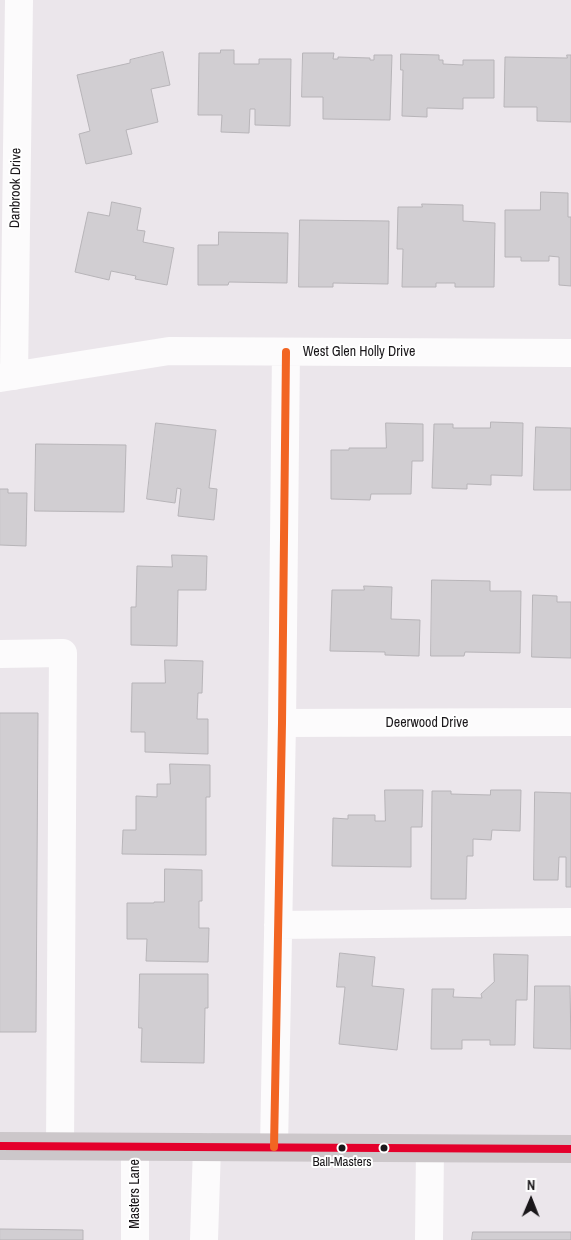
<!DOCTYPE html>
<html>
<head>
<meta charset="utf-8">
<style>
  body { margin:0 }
  #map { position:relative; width:571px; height:1240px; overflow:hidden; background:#ebe6eb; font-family:"Archivo Narrow",sans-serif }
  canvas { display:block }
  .north { position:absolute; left:506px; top:1175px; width:50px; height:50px; -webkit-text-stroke:4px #fff; paint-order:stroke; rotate:1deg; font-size:14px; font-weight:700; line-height:20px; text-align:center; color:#1a171a }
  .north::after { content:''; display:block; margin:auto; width:18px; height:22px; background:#1a171a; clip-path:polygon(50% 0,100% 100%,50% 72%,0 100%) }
</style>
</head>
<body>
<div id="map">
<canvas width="571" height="1240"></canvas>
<div class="north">N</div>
</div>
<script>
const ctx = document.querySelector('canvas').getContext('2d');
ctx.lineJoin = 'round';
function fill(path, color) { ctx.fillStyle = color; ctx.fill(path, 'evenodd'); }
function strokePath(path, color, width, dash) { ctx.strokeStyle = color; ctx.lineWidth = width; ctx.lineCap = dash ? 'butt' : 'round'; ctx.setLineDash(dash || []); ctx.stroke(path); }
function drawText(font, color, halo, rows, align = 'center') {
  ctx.font = font + ' "Archivo Narrow",sans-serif'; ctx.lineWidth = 4; ctx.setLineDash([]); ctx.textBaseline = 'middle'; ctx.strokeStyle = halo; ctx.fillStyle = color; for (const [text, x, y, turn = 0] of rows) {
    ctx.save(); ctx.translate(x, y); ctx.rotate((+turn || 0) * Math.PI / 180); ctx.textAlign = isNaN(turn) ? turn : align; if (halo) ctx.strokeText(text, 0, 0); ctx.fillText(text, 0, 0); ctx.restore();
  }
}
const building = new Path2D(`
  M221 50H234V64H259V59H291L290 126 255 125V109H250L249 133 221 132 222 115H198L199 53H220Z
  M163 52 170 85 151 89 158 122 126 130 132 154 86 164 79 134 90 131 77 75 130 63V60Z
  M303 53H334L333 59H338V57L370 58V60H374V55H392L390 120 323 119V97H302Z
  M401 54 439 55V60H443V64L463 65V60H494V98H463V109L427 108V117L402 116 403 70H401Z
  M567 55H571V122L537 121V107H504L505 57 567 58Z
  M541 192 568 193V217H571V286L559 285V257L549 256V261H521V257H505V210H540Z
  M112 202 141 208 137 230 145 231 143 242 174 248 167 285 135 279 136 276 111 271 109 280 75 272 88 212 109 216Z
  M422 204 463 205V221L495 223 494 287H455V283H436V287H402L403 249H397L398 207H422Z
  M300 220 389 221 388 284 333 283V287H299Z
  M219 232 288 233 287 283 229 282 228 285H198V245H218Z
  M491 422 523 423 522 476 491 475V485L467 484V489L432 488 434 424H453V428H490Z
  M156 423 216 430 209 488 217 489 214 520 178 516 181 489 177 488 175 503 147 499Z
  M386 423 423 424V461H412L411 494H371L370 500 331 499V450H349V448H386Z
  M536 427 571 428V490H534Z
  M36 444 126 445 124 512 35 511Z
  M0 489H8V493H27L26 546 0 545Z
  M172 555 207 556 206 590H178L177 646 131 645V607H136L137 566 172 567Z
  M432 580 490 581V591H521L520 653 465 652 464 656H431Z
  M364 586 392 587 391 619 420 620 419 656 385 655V652L330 651 332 590H364Z
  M533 595 557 596V602H571V658L532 657Z
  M165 660 203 661 202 693H198L197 719H208V754L145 752V732H131L132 683H165Z
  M0 713H38L36 1032H0Z
  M170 764 210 765V797H206V855L122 854 123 830H136V796L157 797V784H170Z
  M385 790H423L422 827H411V867L332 866 333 818 348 819V815H375V821H385Z
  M491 790H521L520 831 492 830 491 840 473 839V856H467L466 899H431L432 791H451V794L490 795Z
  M535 792 571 793V887H566V857H559L558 880H534Z
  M165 869 202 870V901H199V928H209L208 962 146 961 147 939H127V903H154V902H164Z
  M340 953 375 957 372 986 404 989 397 1050 339 1044 345 987H337Z
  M494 954 528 955 527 1000H516L515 1045H490V1040H462V1049H431L432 989H454L453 997 482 998 481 994 494 982Z
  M140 974H208V1008H205L204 1063 141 1062 142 1028H139Z
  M535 986H570L571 1049 534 1048Z
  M0 1229 83 1230V1240H0Z
  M473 1232H571V1240H472Z`);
const minor = new Path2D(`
  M14 376 19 0
  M0 378 169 351 571 353
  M0 654 63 653 60 1146
  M282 723 571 722
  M278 925 571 922
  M135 1147V1240
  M274 1147 282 723 286 352
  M204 1240 207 1147
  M429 1240 430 1149`);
const major = new Path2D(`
  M0 1146 571 1149`);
const bus1 = new Path2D(`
  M0 1146 571 1149`);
const bus2 = new Path2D(`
  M274 1147 282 723 286 352`);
const markers = [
  [342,1148,4.5,"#1a171a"],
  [384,1148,4.5,"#1a171a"]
];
const busNames = [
  ["Ball-Masters",342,1163]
];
const streetNames = [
  ["Danbrook Drive",16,188,-89],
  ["West Glen Holly Drive",359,352],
  ["Deerwood Drive",427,723],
  ["Masters Lane",135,1194,-90]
];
fill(building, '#d1ced2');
strokePath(building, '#b7b4b8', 1);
strokePath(minor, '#fcfbfc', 28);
strokePath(major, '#ccc7ca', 28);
strokePath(bus1, '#e4002b', 8);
strokePath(bus2, '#f26522', 8);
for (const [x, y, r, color] of markers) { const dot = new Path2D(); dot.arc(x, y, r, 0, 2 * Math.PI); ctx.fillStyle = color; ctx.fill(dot); strokePath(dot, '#fff', 2); }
drawText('13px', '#1a171a', '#fff', busNames);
drawText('14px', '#1a171a', '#fff', streetNames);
</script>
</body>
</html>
